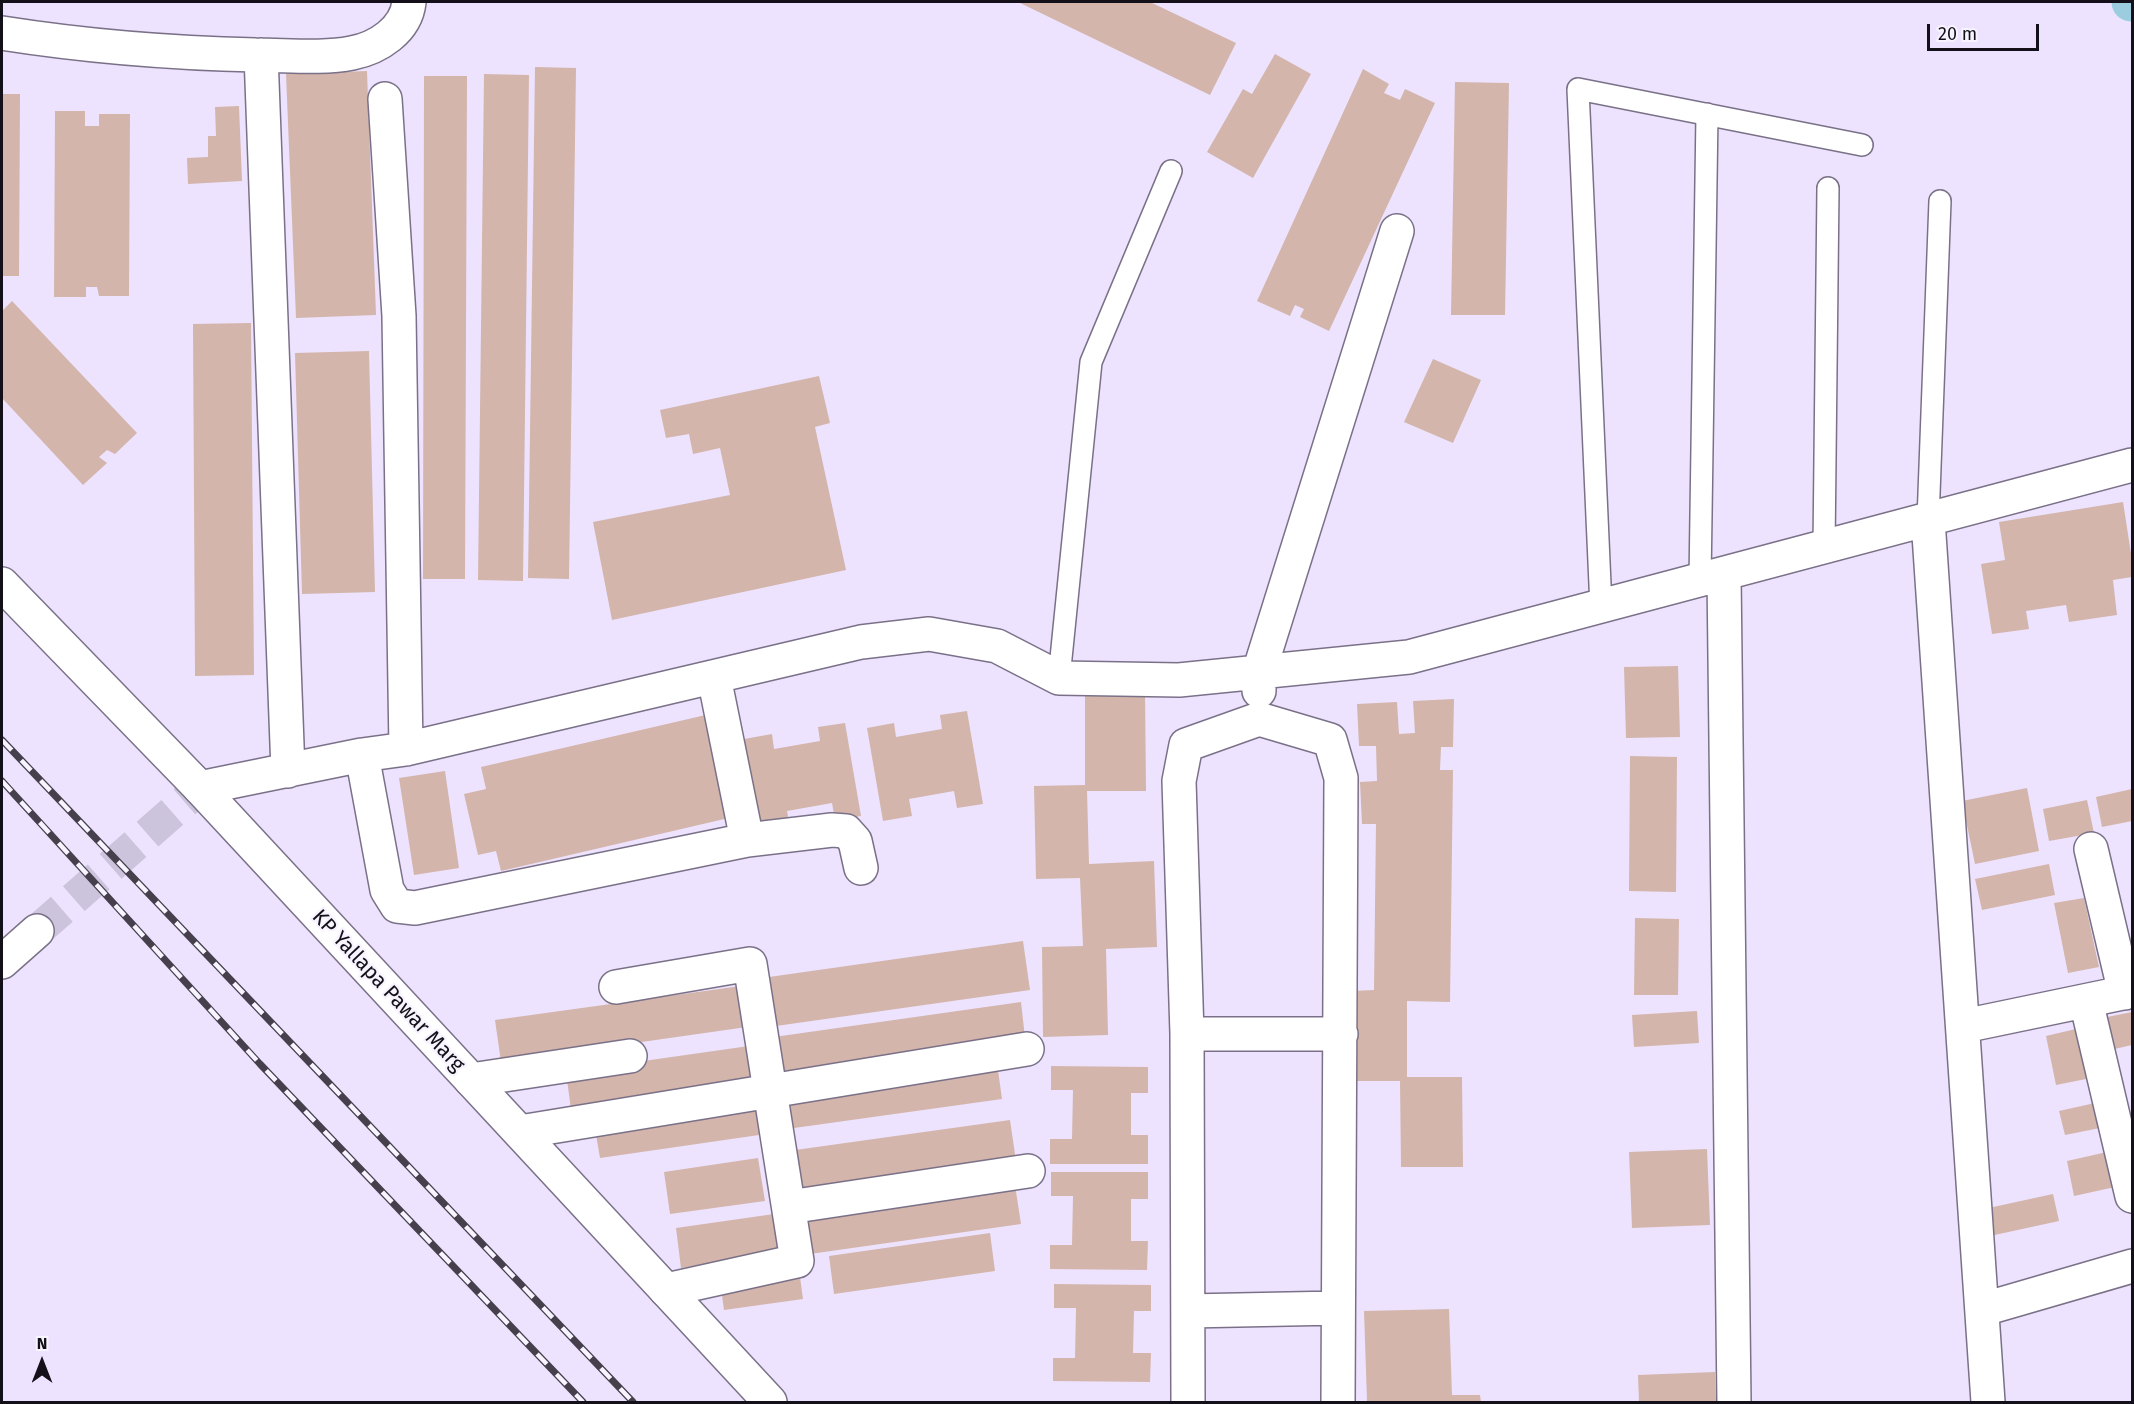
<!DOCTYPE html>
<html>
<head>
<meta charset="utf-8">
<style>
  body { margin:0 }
  #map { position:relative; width:2134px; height:1404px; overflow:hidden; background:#ede3fe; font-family:"Fira Sans",sans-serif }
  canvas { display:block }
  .frame { position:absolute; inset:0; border:3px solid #141019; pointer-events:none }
  .north { position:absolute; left:12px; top:1332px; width:60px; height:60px; -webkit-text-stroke:4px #f8f4ff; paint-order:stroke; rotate:0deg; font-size:16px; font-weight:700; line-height:24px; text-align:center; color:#141019 }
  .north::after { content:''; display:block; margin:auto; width:21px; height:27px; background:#141019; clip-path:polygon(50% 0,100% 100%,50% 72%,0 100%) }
  .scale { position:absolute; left:1927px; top:24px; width:112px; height:27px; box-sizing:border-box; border:3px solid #141019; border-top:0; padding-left:8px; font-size:18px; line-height:21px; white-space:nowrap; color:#141019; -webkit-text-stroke:4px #f8f4ff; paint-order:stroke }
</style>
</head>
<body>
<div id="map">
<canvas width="2134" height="1404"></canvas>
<div class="frame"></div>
<div class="north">N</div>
<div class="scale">20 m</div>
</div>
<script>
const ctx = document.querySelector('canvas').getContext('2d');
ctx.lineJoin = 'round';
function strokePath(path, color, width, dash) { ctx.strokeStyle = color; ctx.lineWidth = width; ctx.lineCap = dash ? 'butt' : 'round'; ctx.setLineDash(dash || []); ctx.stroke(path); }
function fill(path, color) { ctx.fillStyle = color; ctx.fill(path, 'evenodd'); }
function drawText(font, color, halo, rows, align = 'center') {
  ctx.font = font + ' "Fira Sans",sans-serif'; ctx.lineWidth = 4.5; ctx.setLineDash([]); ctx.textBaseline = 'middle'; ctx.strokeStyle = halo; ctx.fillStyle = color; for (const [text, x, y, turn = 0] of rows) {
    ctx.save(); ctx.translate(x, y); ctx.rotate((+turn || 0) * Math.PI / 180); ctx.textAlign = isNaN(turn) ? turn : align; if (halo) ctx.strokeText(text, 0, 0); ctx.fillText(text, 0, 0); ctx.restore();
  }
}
const canal = new Path2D(`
  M2131 2H2132`);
const building = new Path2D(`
  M1018 2H1150L1236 43 1210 95Z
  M1275 54 1311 74 1253 178 1207 152 1243 89 1252 94Z
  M535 67 576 68 569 579 528 578Z
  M1363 69 1389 84 1384 93 1400 100 1405 89 1435 103 1329 331 1300 317 1304 309 1295 305 1290 316 1257 301Z
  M367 71 376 315 296 318 286 74Z
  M484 74 529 75 523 581 478 580Z
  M424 76H467L465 579H423Z
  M1455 82 1509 83 1505 315H1451Z
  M2 94H20L19 276H2Z
  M239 106 242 181 188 184 187 158 208 157V136H216L215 107Z
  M55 111H85V126H99V114H130L129 296H99L97 287H86V297H54Z
  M12 301 137 433 115 454 107 450 99 457 107 463 83 485 2 398V311Z
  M251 323 254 675 195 676 193 324Z
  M369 351 375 592 302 594 295 353Z
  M1433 359 1481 380 1453 443 1404 422Z
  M819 376 830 423 815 427 846 570 612 620 593 522 730 495 720 448 693 454 689 434 666 438 660 410Z
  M2123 502 2132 560V577L2113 580 2117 615 2069 622 2066 605 2026 611 2029 629 1992 634 1981 564 2005 560 1999 522Z
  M1678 666 1680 737 1626 738 1624 667Z
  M1145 692 1146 791H1087L1089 864 1154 861 1157 947 1106 949 1108 1035 1043 1037 1042 947 1083 946 1080 878 1036 879 1034 786 1085 785V693Z
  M1454 699 1453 747H1441L1440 770H1453L1450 1002 1407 1001V1077H1462L1463 1167H1401L1400 1081H1351V991L1374 990 1376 824H1362L1360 782 1377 781 1376 746H1359L1357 704 1397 702 1399 734 1415 733 1413 701Z
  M967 711 983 804 957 808 954 791 909 799 912 816 883 821 867 728 894 723 896 737 942 729 940 715Z
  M710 714 733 817 501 871 496 851 478 855 464 794 486 789 481 767Z
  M845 723 861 816 835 820 832 803 787 811 790 828 760 833 744 739 772 734 774 749 820 741 818 727Z
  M1630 756 1677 757 1676 892 1629 891Z
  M445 771 459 868 414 875 399 778Z
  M2027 788 2039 851 1975 864 1962 801Z
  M2132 789V821L2102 827 2096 797Z
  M2087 800 2094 833 2049 841 2043 809Z
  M2049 864 2055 895 1982 910 1975 879Z
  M2084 898 2099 967 2068 973 2054 903Z
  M1635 918 1679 919 1678 995H1634Z
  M1023 941 1030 990 769 1027 762 978Z
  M748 985 754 1026 501 1062 495 1020Z
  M1021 1002 1025 1038 779 1073 774 1037Z
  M1697 1011 1699 1043 1634 1047 1632 1015Z
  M2132 1012V1045L2110 1050 2102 1018Z
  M2080 1028 2091 1078 2056 1085 2046 1036Z
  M756 1045 762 1090 572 1117 566 1072Z
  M997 1063 1002 1099 787 1129 782 1094Z
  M1051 1066 1148 1067V1093H1131V1135H1148V1164H1050V1139H1072L1073 1090H1051Z
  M761 1100 766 1134 600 1158 594 1123Z
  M2104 1101 2110 1126 2065 1135 2059 1111Z
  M1010 1120 1016 1161 794 1192 788 1151Z
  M1707 1149 1710 1225 1632 1228 1629 1152Z
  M2107 1152 2115 1187 2074 1196 2067 1161Z
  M758 1158 765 1201 670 1214 664 1172Z
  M1051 1172H1148V1199H1131V1241H1148L1147 1270 1050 1269V1245H1072L1073 1196H1051Z
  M1015 1185 1021 1224 810 1254 805 1215Z
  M2053 1194 2059 1221 1990 1236 1984 1209Z
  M774 1214 779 1254 681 1268 676 1228Z
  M990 1233 995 1271 834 1294 829 1256Z
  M799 1270 803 1299 724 1310 720 1281Z
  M1054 1284 1151 1285V1311H1134L1133 1353H1151L1150 1382 1053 1381V1358H1075L1076 1308H1054Z
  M1449 1309 1452 1395H1480L1481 1402 1367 1401 1364 1311Z
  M1715 1372 1716 1402H1639L1638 1375Z`);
const streetTunnel = new Path2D(`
  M37 931 200 788`);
const lane = new Path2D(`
  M1928 520 1940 201
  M1824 548 1828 188
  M1700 581 1707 114
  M1601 607 1578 89 1862 145
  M1059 678 1091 362 1171 171`);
const street = new Path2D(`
  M2 33C85 46 172 53 256 55 287 55 322 59 352 53 378 48 406 30 409 2
  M261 55 288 771
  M385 99 399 316 406 749
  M1928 520 1988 1402
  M1724 575 1734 1402
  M714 677 747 840
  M1259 691V672L1397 231
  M362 755 387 890 397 906 415 908 747 840 832 830 846 831 855 841 861 868
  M200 788 362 755 406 749 861 642 929 634 997 646 1059 678 1179 680 1409 657 2132 465
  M2091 849 2125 993
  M2 962 37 931
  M616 987 750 964 797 1261 666 1290
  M2086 1001 2132 1196
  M1964 1026 2132 991
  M1187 1034H1341
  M471 1080 630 1056
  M520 1132 1027 1049
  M789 1207 1028 1171
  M1984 1309 2132 1266
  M1188 1311 1338 1308
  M1188 1402 1187 1034 1179 781 1186 745 1259 719 1330 740 1341 778 1338 1402`);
const secondary = new Path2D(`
  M2 584 200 788 770 1402`);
const rail = new Path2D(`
  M2 740 633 1402
  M2 781 260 1064 583 1402`);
const streetNames = [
  ["KP Yallapa Pawar Marg",388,991,47]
];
strokePath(canal, '#9ccdde', 39);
fill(building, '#d3b5ab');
strokePath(streetTunnel, '#ccc3dc', 33, [33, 16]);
strokePath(lane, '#7a7188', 24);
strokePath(street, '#7a7188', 36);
strokePath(secondary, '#7a7188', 36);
strokePath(lane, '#fff', 21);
strokePath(street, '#fff', 33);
strokePath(secondary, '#fff', 33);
strokePath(rail, '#46404d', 7);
strokePath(rail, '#f8f4ff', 4.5, [14]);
drawText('21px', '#141019', '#f8f4ff', streetNames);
</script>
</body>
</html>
